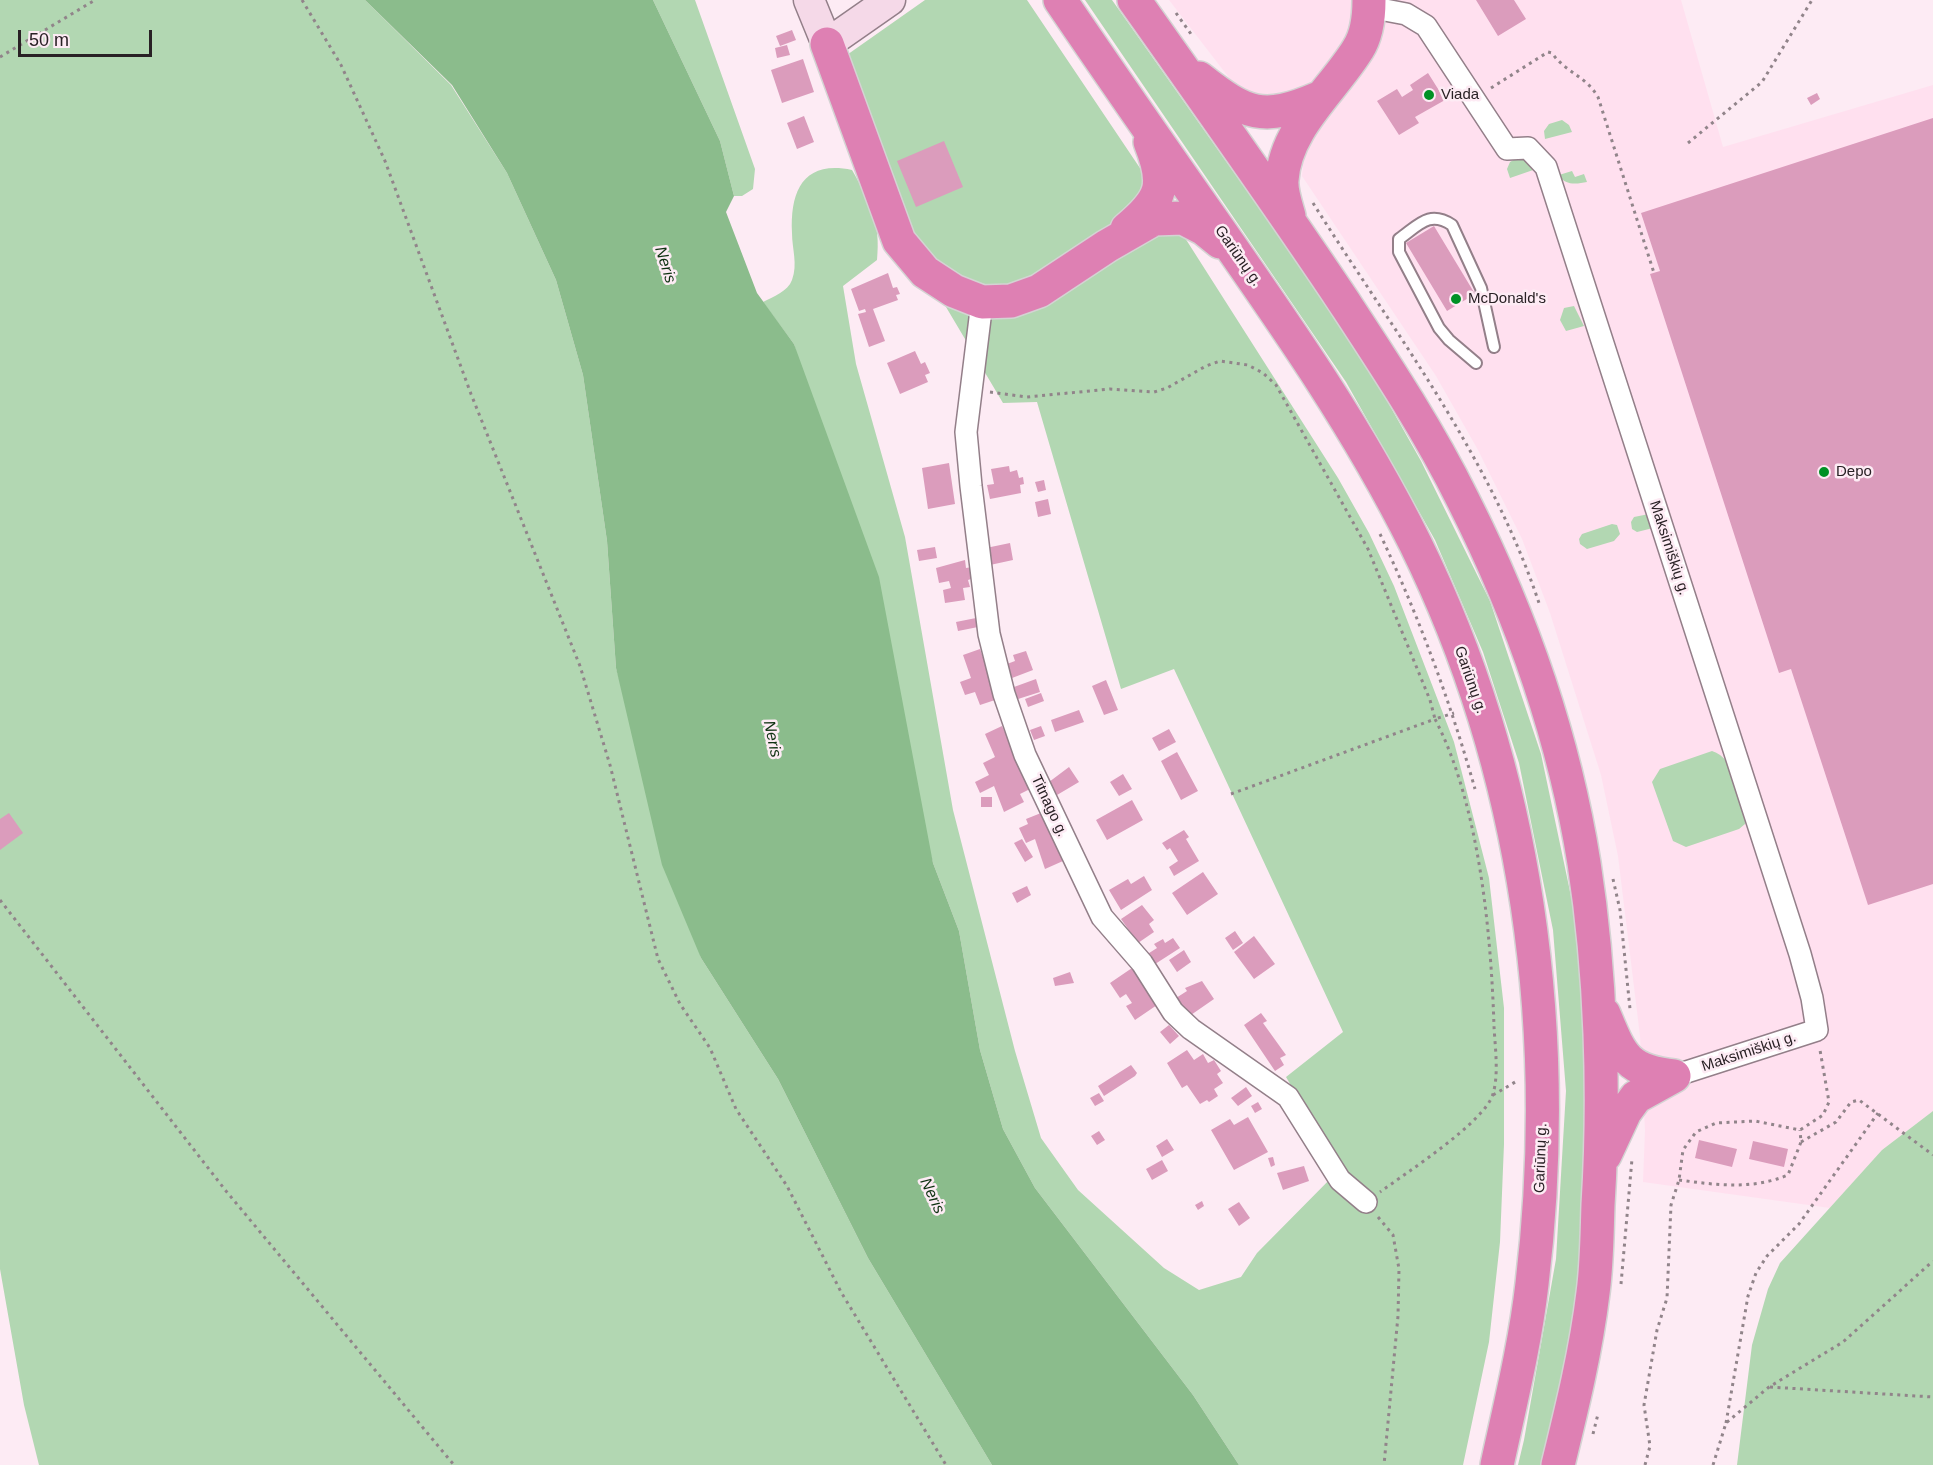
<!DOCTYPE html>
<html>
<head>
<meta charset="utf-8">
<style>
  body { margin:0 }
  #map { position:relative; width:1933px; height:1465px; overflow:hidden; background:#fdebf4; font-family:Arial,sans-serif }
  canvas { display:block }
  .scale { position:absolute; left:18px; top:30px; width:134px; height:27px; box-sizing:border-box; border:3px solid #292125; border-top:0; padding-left:8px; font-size:18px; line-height:21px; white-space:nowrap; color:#292125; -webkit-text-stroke:4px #fdebf4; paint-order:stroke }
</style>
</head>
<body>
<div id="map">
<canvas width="1933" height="1465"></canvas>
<div class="scale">50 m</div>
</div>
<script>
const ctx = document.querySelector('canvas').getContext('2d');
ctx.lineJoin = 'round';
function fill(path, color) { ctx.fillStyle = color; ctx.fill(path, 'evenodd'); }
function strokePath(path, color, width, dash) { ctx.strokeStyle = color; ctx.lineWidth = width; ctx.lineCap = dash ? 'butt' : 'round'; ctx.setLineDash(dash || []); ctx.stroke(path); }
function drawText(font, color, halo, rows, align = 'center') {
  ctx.font = font + ' Arial,sans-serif'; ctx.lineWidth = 5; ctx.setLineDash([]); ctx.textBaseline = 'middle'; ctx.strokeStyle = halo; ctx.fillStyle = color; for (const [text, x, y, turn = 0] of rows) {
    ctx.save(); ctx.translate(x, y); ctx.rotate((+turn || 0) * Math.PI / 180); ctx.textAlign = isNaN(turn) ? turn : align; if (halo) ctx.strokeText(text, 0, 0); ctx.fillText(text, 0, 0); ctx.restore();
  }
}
const built = new Path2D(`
  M1169 0H1356L1350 36 1305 94 1247 101Z
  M1385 0H1681L1723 147 1933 85V1111L1882 1150 1830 1208 1643 1182 1645 1130 1640 1036 1618 856 1601 775 1550 613 1522 539 1478 450 1436 376 1302 176 1304 156Z`);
const green = new Path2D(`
  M0 0H365L451 85 507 173 556 280 583 375 607 541 616 668 701 958 778 1079 868 1258 992 1465H39L24 1405 0 1269Z
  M653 0H695L755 169 753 189 742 196H734L720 141Z
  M925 0H1027L1150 183 1338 478 1369 533 1394 586 1454 742 1489 878 1504 1008V1144L1500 1242 1489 1342 1463 1465H1239L1193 1395 1035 1188 1003 1129 980 1050 959 931 933 863 794 344 763 302C773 297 788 291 792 280 798 264 792 249 792 233 790 190 804 160 852 170 870 202 881 222 877 260L843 286 856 364 905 537 953 810 1015 1051 1041 1138 1078 1190 1164 1268 1199 1290 1241 1277 1257 1253 1340 1169 1286 1077 1343 1032 1174 669 1121 689 1037 402 1003 403 911 248 844 57Z
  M1085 0H1112L1354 342 1421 461 1490 601 1541 754 1579 934 1589 1103 1582 1259 1569 1353 1542 1465H1518L1524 1440 1556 1259 1566 1091 1553 930 1519 763 1483 652 1435 540 1346 382Z
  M1562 120 1569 125 1572 132 1545 139 1544 131 1549 124Z
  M1523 155 1536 169 1510 178 1507 169 1510 162Z
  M1572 171 1575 177 1584 174 1587 182C1577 184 1565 186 1559 175Z
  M1574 306 1584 326 1566 331 1560 320 1564 308Z
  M1649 514 1653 528 1637 532 1632 529 1631 522 1634 517Z
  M1612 524 1617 525 1620 534 1614 541 1587 549 1580 544 1579 539 1582 534Z
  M1712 751C1736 758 1739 796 1746 817L1745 824 1739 829 1686 847 1673 841 1652 782 1660 769Z
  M1933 1111V1465H1737L1752 1345 1768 1289 1780 1263 1882 1150Z`);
const water = new Path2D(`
  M365 0H653L720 141 734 196 726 212 757 293 794 344 879 577 933 863 959 931 980 1050 1003 1129 1035 1188 1193 1395 1239 1465H992L868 1258 778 1079 701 958 662 865 616 668 607 541 583 375 556 280 507 173 452 85Z`);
const building = new Path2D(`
  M1476 0H1514L1526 19 1498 36Z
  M792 30 796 40 780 46 776 36Z
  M787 45 790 55 777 58 775 48Z
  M803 59 814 92 782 103 771 70Z
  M1428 73 1445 100 1415 117 1419 123 1399 135 1377 101 1397 89 1402 97 1413 90 1410 85Z
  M1817 93 1820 99 1811 105 1807 98Z
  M804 116 814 142 797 149 787 123Z
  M1933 118V884L1868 905 1791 669 1779 673 1650 274 1660 271 1641 213Z
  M944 141 963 187 916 207 897 161Z
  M1434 226 1475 294 1447 311 1406 243Z
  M888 273 893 288 897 287 900 294 896 295 898 300 873 309 885 341 869 347 858 314 866 312 865 309 859 311 851 289Z
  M915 351 921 364 925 362 930 373 925 375 928 382 900 394 887 363Z
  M949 463 955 504 928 509 922 468Z
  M1009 466 1010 472 1017 470 1019 478 1023 477 1024 484 1020 485 1021 493 990 499 987 485 994 484 991 469Z
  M1044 480 1046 490 1038 492 1035 482Z
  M1048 499 1051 514 1038 517 1035 502Z
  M1010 543 1013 560 990 565 986 548Z
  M935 547 937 558 919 561 917 550Z
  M965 560 966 568 972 567 974 578 968 580 970 587 963 588 965 600 945 603 943 590 951 588 949 581 939 583 936 568Z
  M976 618 978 627 958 631 956 622Z
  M980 649 998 699 980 705 975 692 965 695 960 682 971 678 963 655Z
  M1026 651 1033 670 1012 678 1007 664 1015 661 1013 655Z
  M1036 679 1040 692 1018 699 1014 687Z
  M1106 680 1118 710 1104 715 1092 686Z
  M1041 693 1044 701 1028 707 1025 699Z
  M1079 710 1084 722 1055 732 1051 720Z
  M1002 726 1009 741 1011 740 1032 788 1020 794 1024 802 1004 812 994 786 980 793 975 782 989 775 983 763 995 757 985 734Z
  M1041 726 1045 736 1034 740 1030 730Z
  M1169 729 1176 742 1159 751 1152 738Z
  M1177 752 1198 791 1181 800 1161 761Z
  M1069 767 1079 782 1057 795 1049 782Z
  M1123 774 1132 789 1119 796 1110 782Z
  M981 797H992V807H981Z
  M1132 800 1143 820 1107 840 1096 820Z
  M9 813 23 833 0 850V819Z
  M1041 813 1047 827 1050 825 1053 833 1050 834 1063 861 1045 869 1035 839 1026 843 1019 828 1028 824 1026 819Z
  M1184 830 1189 837 1186 839 1199 861 1174 876 1169 867 1178 861 1170 848 1167 850 1162 843Z
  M1022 839 1033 857 1025 862 1014 843Z
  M1203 872 1218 894 1187 915 1172 893Z
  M1144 876 1152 890 1121 910 1109 890 1128 879 1131 884Z
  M1027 886 1031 895 1017 903 1012 893Z
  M1142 905 1154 920 1149 924 1154 932 1138 943 1121 919Z
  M1235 931 1243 943 1233 950 1225 938Z
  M1254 936 1275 964 1254 979 1234 952Z
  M1173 938 1180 948 1152 966 1146 955 1157 948 1154 944 1163 939 1165 943Z
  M1184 950 1191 962 1177 972 1169 960Z
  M1132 968 1141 981 1145 979 1157 1005 1135 1020 1126 1006 1132 1003 1126 994 1120 998 1110 983Z
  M1070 972 1074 983 1055 986 1053 978Z
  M1202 981 1214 999 1188 1017 1176 998 1187 991 1185 988Z
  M1261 1013 1267 1021 1263 1023 1286 1055 1280 1058 1284 1065 1275 1071 1244 1025Z
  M1169 1025 1179 1036 1170 1044 1160 1032Z
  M1187 1050 1194 1060 1203 1054 1208 1063 1214 1060 1221 1071 1217 1074 1223 1083 1214 1089 1218 1096 1209 1102 1207 1100 1200 1104 1187 1085 1182 1088 1167 1063Z
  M1131 1065 1137 1073 1135 1076 1104 1096 1098 1086Z
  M1246 1087 1252 1096 1238 1106 1231 1098Z
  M1099 1093 1104 1101 1095 1106 1090 1098Z
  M1258 1102 1262 1109 1255 1113 1251 1106Z
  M1248 1117 1268 1152 1234 1170 1211 1130 1230 1119 1234 1125Z
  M1099 1131 1105 1140 1097 1145 1091 1136Z
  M1167 1139 1174 1150 1162 1157 1156 1146Z
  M1699 1140 1737 1149 1732 1167 1695 1158Z
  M1753 1141 1788 1149 1784 1167 1749 1159Z
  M1273 1157 1275 1165 1271 1167 1268 1158Z
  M1162 1160 1168 1171 1152 1180 1146 1169Z
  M1304 1166 1309 1181 1283 1190 1277 1173Z
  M1202 1201 1204 1206 1198 1210 1195 1205Z
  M1239 1202 1250 1218 1239 1226 1228 1209Z`);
const path = new Path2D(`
  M302 0 341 65 385 161 471 394 580 666 610 765 658 959 680 1004 710 1048 736 1109 787 1186 841 1292 946 1465
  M1176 13 1191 34
  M0 57 95 0
  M1491 88 1548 52 1552 53C1566 73 1585 75 1598 97L1654 273
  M1688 143 1762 82 1812 0
  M1313 203C1394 332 1490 456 1539 603
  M990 392 1027 397 1110 389 1154 392 1167 388 1206 366 1220 361 1248 365 1263 373 1276 385 1368 549 1430 700 1435 719 1454 713
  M1380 534C1419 617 1450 701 1475 789
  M1231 794 1435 719C1479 804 1491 931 1494 1026 1495 1047 1499 1074 1493 1094 1485 1122 1406 1173 1380 1192
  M1613 879 1620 910 1630 1009
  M0 900 226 1191 454 1465
  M1493 1095 1517 1081
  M1801 1142 1836 1122 1851 1102 1859 1100 1933 1155
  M1679 1180C1717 1185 1752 1190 1788 1175L1801 1142 1800 1130
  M1378 1217 1393 1235 1399 1269 1398 1316 1384 1465
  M1621 1284 1632 1159
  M1770 1387 1933 1397
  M1726 1423 1748 1296 1756 1273 1767 1256 1799 1224 1878 1113
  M1593 1434 1598 1414
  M1645 1465 1650 1446 1644 1405 1657 1330 1667 1298 1671 1205 1679 1180 1683 1150 1696 1132 1716 1123 1755 1121 1800 1130 1823 1115 1829 1102 1820 1050
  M1713 1465 1726 1423 1769 1387 1843 1342 1933 1261`);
const lane = new Path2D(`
  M1476 363 1449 340 1439 328 1399 252V239C1419 225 1429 210 1452 225L1481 288 1494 347`);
const street = new Path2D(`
  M1369 7 1406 14 1426 26 1507 149 1528 148 1546 167 1800 954 1812 998 1817 1030 1674 1076
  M982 302 966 432 971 486 989 634 1004 694 1025 755 1102 917 1142 963 1173 1012 1191 1029 1288 1097 1340 1180 1366 1202`);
const secondary = new Path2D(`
  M809 0 827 44 890 0`);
const highway = new Path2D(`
  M1060 0C1111 75 1163 150 1215 224 1287 327 1359 430 1415 543 1528 772 1562 1032 1532 1284 1525 1345 1510 1405 1497 1465
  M1134 0C1205 100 1276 200 1344 302 1386 366 1429 431 1463 500 1520 613 1564 738 1584 863 1601 972 1605 1095 1598 1205 1597 1234 1597 1264 1593 1293 1586 1351 1572 1408 1558 1465
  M827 44 899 241 925 272 954 291 982 302 1011 301 1039 291 1107 246 1154 219 1183 218 1204 229 1220 242
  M1199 78C1246 115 1263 122 1319 98
  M1289 216C1286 205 1281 191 1282 180 1285 128 1333 90 1358 49 1367 35 1369 16 1369 0
  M1127 229C1163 199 1167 185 1150 142
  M1604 1014C1621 1055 1626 1071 1674 1076
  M1605 1155 1625 1112 1636 1097 1674 1076`);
const markers = [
  [1429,95,6,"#009125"],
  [1456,299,6,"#009125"],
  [1824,472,6,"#009125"]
];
const poiNames = [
  ["Viada",1441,95],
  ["McDonald's",1468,299],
  ["Depo",1836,472]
];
const streetNames = [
  ["Gariūnų g.",1238,256,55],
  ["Maksimiškių g.",1669,548,72],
  ["Gariūnų g.",1470,680,71],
  ["Titnago g.",1049,806,65],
  ["Maksimiškių g.",1749,1052,-18],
  ["Gariūnų g.",1541,1158,-88]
];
const waterNames = [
  ["Neris",665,265,72],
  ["Neris",772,739,78],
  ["Neris",932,1196,65]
];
fill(built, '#ffe0ef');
fill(green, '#b2d7b2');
fill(water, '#8bbc8c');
fill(building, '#db9cbc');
strokePath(lane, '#937f89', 14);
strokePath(street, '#937f89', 24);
strokePath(secondary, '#937f89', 33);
strokePath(highway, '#d4d3d3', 36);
strokePath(path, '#91848a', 3, [3, 4.5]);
strokePath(lane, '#fff', 10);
strokePath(street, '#fff', 21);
strokePath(secondary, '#f5d9e8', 30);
strokePath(highway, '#de80b3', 33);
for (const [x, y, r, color] of markers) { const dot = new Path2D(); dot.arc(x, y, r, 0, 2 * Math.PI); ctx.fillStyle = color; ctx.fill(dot); strokePath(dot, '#fdebf4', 2); }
drawText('15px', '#292125', '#fdebf4', poiNames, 'left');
drawText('15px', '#292125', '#fdebf4', streetNames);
drawText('italic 16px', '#0e3211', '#fdebf4', waterNames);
</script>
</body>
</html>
